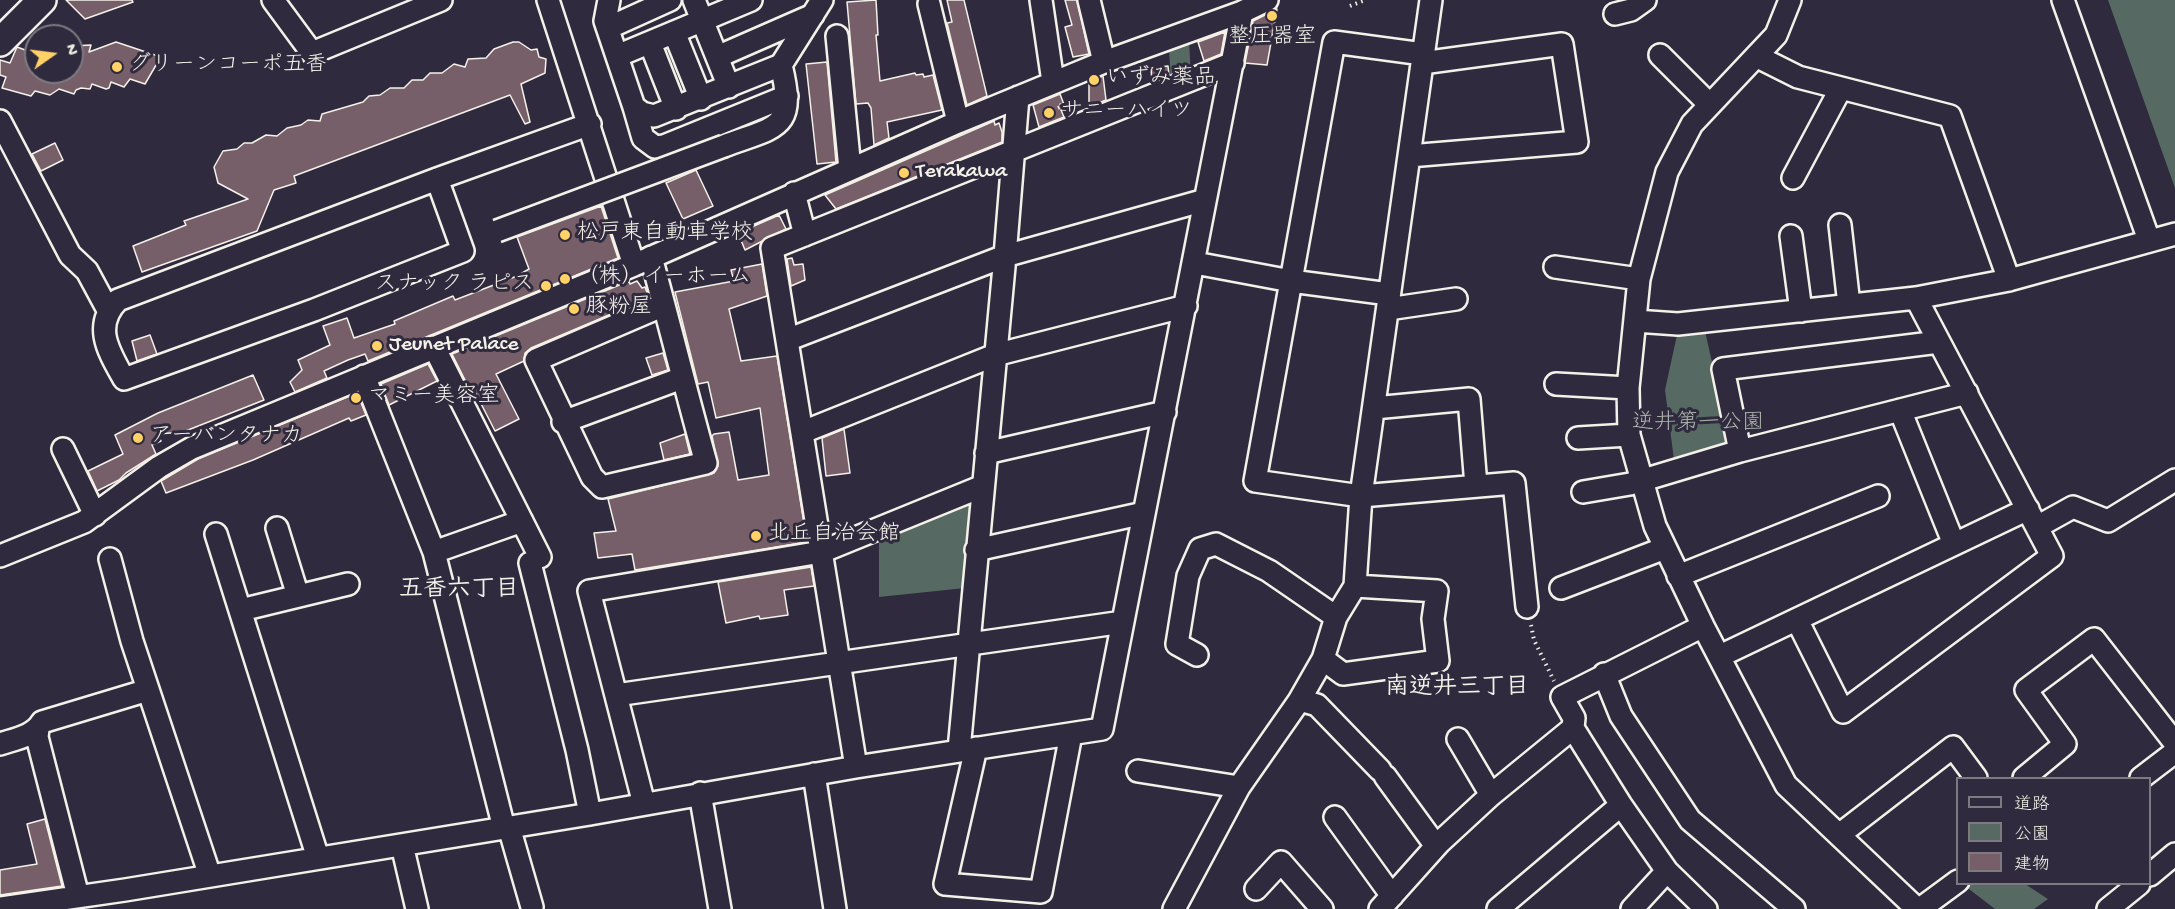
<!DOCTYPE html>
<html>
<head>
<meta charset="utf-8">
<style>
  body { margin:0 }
  #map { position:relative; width:2175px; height:909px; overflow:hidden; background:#2f2a3d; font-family:"Gochi Hand","Klee One",sans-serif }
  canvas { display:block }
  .legend { position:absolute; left:1956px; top:777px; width:195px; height:108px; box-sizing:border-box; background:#2f2a3d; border:2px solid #7e7a81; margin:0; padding:8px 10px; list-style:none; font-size:18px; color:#f4f1e8 }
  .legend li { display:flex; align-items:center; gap:12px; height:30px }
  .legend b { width:30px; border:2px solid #7e7a81 }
  .north { position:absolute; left:24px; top:24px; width:60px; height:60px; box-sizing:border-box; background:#2f2a3d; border:2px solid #7e7a81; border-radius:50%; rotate:76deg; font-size:16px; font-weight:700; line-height:24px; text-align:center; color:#f4f1e8 }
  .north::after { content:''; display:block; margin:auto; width:21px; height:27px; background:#ffd166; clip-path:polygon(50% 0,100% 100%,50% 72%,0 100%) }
</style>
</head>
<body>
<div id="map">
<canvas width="2175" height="909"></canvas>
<ul class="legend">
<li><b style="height:8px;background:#2f2a3d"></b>道路</li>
<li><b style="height:16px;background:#566a63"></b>公園</li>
<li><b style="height:16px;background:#775f6a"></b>建物</li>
</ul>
<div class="north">N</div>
</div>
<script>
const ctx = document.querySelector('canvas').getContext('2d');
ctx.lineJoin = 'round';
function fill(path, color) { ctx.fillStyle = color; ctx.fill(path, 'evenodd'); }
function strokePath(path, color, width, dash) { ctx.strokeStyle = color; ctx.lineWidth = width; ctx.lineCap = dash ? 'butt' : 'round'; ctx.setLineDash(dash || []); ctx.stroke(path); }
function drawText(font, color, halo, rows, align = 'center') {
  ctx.font = font + ' "Gochi Hand","Klee One",sans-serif'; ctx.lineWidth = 6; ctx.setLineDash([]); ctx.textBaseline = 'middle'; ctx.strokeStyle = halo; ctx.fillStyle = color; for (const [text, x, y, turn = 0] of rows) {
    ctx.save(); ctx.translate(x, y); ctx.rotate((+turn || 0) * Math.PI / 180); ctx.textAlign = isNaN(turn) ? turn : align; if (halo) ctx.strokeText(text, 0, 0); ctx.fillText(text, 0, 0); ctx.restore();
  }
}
const green = new Path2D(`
  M2108 0H2175V188Z
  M1189 40 1191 78 1171 85 1169 48Z
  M1705 331 1729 438 1723 447 1674 460 1665 390 1677 335Z
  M975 500 965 588 879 597V538Z
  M1969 884H2025L2048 899 2034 909H1995L1965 886Z`);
const building = new Path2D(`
  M66 0H132L133 2 85 19Z
  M876 0 878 35H876L880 81 915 73 916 75 923 74 924 77 933 75 942 110 887 122 889 138 874 145 871 108 868 103 856 104 847 2Z
  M947 0H964L987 96 967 105 947 23 952 22Z
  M1065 0H1077L1089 54 1073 57 1065 27 1072 25Z
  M1277 9 1267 65 1245 63 1253 21Z
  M1225 32 1221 54 1204 61 1198 42Z
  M116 42 158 56 159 60 145 84 130 79 124 87 111 82 109 88 106 89 92 84 90 89 81 88 76 90 74 94 59 89 50 95 35 91 31 96 2 88 6 77 0 75V60L10 63 17 47 36 54V72H72V46L91 45 89 52Z
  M513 42H519L531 50 537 49 539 57 546 59 545 73 521 84 530 122 525 124 510 95 294 176 296 183 274 190 257 231 142 272 133 246 186 225 184 221 248 199 218 183 214 167 223 151 237 149 244 143H252L266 135 277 136 287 128 301 125 308 120 320 121 322 114 363 102 369 96 380 95 390 88H404L412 80H423L430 73H442L454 64 465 67 468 59 486 58 494 49Z
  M827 62 836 162 817 164 806 64Z
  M1168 66 1169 75 1152 82 1151 68Z
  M1103 76 1106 100 1089 107V82Z
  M1060 94 1066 110H1061L1064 117 1039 127 1033 105Z
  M994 121 995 125 999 123 1002 132V142L836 209 825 195Z
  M55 143 63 160 41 171 32 154Z
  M696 170 713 206 683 219 666 183Z
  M601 206 618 258 368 361 365 354 348 360 324 371 327 378 295 392 290 382 302 370 298 360 330 345 323 326 347 318 354 338 395 324 394 321 453 296 455 300 517 276 529 269 517 237Z
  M779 215 786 229 745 250 738 233Z
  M792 258 794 265 803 264 805 280 791 286 787 259Z
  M762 264 767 296 729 309 741 361 777 356 807 542 635 570 632 554 598 558 594 533 616 531 608 499 714 473 718 466 712 436 714 434 729 432 738 480 769 475 760 408 716 418 708 382 698 384 675 292 734 281 731 270Z
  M629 281 630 284 637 281 642 288 645 287 649 298 531 348 525 353 524 361 496 374 519 419 495 431 475 392 472 394 452 354Z
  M150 335 157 354 137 361 132 341Z
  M663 353 668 370 652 375 646 358Z
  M428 364 437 381 389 405 381 384Z
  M253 375 264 400 183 432 158 434 161 441 152 445 156 454 126 473 119 480 97 491 88 471 123 454 115 435 158 413Z
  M357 393 366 415 351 421 349 418 253 460 166 493 161 481 198 459Z
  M844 429 850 473 826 476 822 438Z
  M685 434 690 454 664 460 660 443Z
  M811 567 814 586 784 590 788 615 760 619 759 616 726 623 718 582Z
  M45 819 62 886 0 895V870L37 864 27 824Z`);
const path = new Path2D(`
  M1350 6 1365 0
  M1058 108 1062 106 1060 100
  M1531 625 1534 640 1554 681`);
const minor = new Path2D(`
  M273 0 312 53 441 0
  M548 0 634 265
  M609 0 605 21 634 107 642 113 654 116 781 65 822 0
  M694 0 729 87
  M1041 0 1053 82
  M1089 0 1104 62
  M1790 0 1776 35 1692 124 1667 172 1639 279 1628 388 1629 435 1655 526 1703 626 1786 785 1917 909
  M2063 0 2149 240
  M929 4 958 122
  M1615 14 1631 10 1645 0
  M608 28 670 0
  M674 32 701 99
  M837 36 850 169
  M650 43 676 109
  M1423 54 1334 42 1255 481 1361 496 1514 483 1527 607
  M1660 55 1710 105
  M617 56 751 0
  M1756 56 1798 77 1950 116 2009 280
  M717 57 813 15
  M634 107 643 138 655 147 664 146 787 96
  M0 121 70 255 87 271 108 310
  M724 146C777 126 797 130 781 65
  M1409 156 1577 142 1562 44 1422 63
  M1793 178 1841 88
  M437 179 463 251 314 310 124 379C109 352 92 326 118 300L437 179 590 124
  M794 193 805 235
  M1840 225 1849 305
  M1791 236 1801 311
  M651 257C670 326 687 395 706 463L602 487 592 477 536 360 664 305
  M1195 263 1291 281 1389 294
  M1555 267 1639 279
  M1388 309 1456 299
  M1635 321 1678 324 1916 298 2009 280 2175 234
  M787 340 1005 256 1205 200
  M434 347 540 557
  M364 376 434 552 504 828
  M1556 384 1628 388
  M1374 408 1469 399 1476 486
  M1900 410 1954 544
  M563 422 682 378
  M803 432 995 355 1186 306
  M1578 438 1629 435
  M63 449 95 515
  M1740 451 1723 369 1939 342
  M986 453 1165 412
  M1583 492 1630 484 1740 451 1967 393
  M2037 527 2073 507 2108 521 2175 480
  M277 528 298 596
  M216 534 318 858
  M976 550 1144 513
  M434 552 522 521
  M0 556 84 522 159 467 192 448 634 265 958 122 1104 62 1242 12 1267 0
  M110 559 132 641 210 876
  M530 563 577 750 590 814
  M1678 576 1878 496
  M1561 588 1665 548
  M241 610 348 584
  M1797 620 1843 712 2052 556 1916 298
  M1703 626 1562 697 1574 718 1573 728 1621 805 1667 871 1706 909
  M1197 655 1177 644 1188 576 1200 549 1216 544 1269 571 1336 617
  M1720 656 2028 509
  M1323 659 1343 674 1438 661 1433 619 1437 591 1355 586
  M1604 674 1621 716 1690 820 1794 909
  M616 695 1123 622
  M1300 700 1317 705 1380 770
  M38 729 37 737 78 896
  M1458 739 1491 795
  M0 744C15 739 34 736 42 722L148 690
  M976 748 945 884 1041 892 1071 734
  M959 750 1005 256 1018 97
  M856 767 772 248 1233 63
  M1138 771 1239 787
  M814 774 835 909
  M1385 776 1436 846
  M2024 778 2065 744 2026 690 2094 639 2175 743
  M2141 778 2175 752
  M700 793 720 909
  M644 804 589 591 821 552 983 486
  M1335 817 1392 896
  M509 827 532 907
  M1839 835 1953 747 1976 778
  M402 845 417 909
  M2150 875 2175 854
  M1256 889 1281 862 1322 909
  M0 908 125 890 590 814 856 767 1102 729 1242 12
  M1174 909 1239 787 1299 701 1323 659 1336 617 1355 586 1361 496 1431 0
  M1380 909 1439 843 1491 795 1573 728
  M1498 909 1621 805
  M1632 909 1667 871
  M1920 909 1958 881
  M2108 909 2139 884`);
const major = new Path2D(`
  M0 42 42 0`);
const minorBridge = new Path2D(`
  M497 231 724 146`);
const markers = [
  [1272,16,6,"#ffd166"],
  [117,67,6,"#ffd166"],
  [1094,80,6,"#ffd166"],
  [1049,113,6,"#ffd166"],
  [904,173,6,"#ffd166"],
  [565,235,6,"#ffd166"],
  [565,279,6,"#ffd166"],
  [546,286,6,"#ffd166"],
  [574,309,6,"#ffd166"],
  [377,346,6,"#ffd166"],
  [356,398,6,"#ffd166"],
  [138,438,6,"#ffd166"],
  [756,536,6,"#ffd166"]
];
const poiNames = [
  ["整圧器室",1272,39,"center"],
  ["グリーンコーポ五香",129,67],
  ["いずみ薬品",1106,80],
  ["サニーハイツ",1061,113],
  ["Terakawa",916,173],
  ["松戸東自動車学校",577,235],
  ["（株）イーホーム",577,279],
  ["スナック ラピス",534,286,"right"],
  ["豚粉屋",586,309],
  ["Jeunet Palace",389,346],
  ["マミー美容室",368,398],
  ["アーバンタナカ",150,438],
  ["北丘自治会館",768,536]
];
const parkNames = [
  ["逆井第一公園",1698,425]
];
const neighbourhoodNames = [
  ["五香六丁目",459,591],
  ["南逆井三丁目",1457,689]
];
fill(green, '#566a63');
fill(building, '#775f6a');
strokePath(building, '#f4f1e8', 1.5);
strokePath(minor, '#f4f1e8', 26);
strokePath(major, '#f4f1e8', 32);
strokePath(path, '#f4f1e8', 4, [1.5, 4.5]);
strokePath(minor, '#2f2a3d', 21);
strokePath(major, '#2f2a3d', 27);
strokePath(minorBridge, '#f4f1e8', 26, []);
strokePath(minorBridge, '#2f2a3d', 21);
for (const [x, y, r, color] of markers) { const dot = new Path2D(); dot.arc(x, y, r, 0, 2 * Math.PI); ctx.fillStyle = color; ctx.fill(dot); strokePath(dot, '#2f2a3d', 2); }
drawText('22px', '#f4f1e8', '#2f2a3d', poiNames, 'left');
drawText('22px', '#adb4ac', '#2f2a3d', parkNames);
drawText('bold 24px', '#f4f1e8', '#2f2a3d', neighbourhoodNames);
</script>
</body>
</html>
